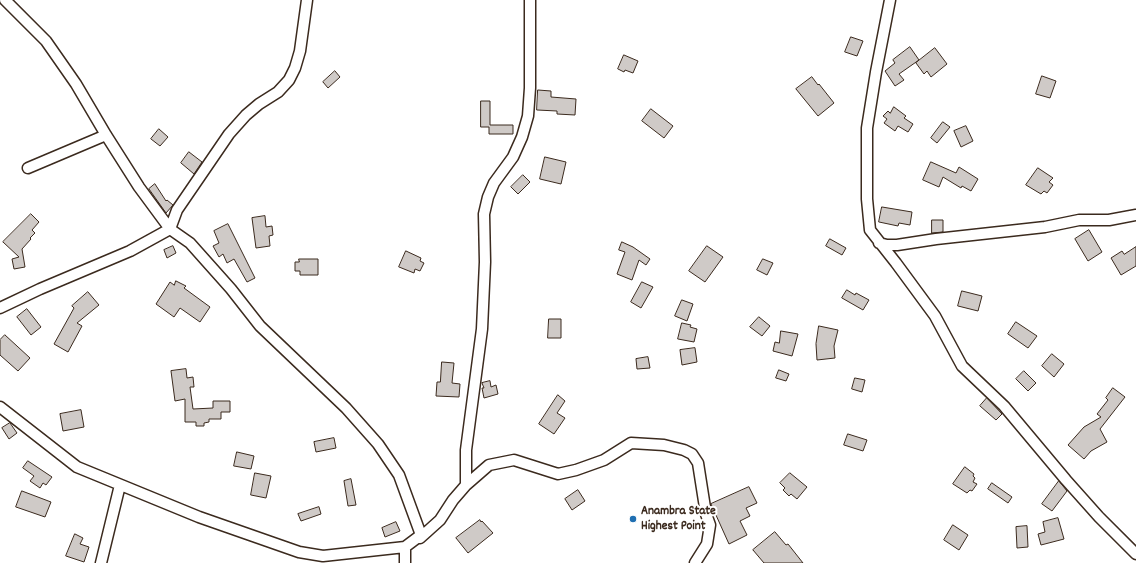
<!DOCTYPE html>
<html>
<head>
<meta charset="utf-8">
<style>
  body { margin:0 }
  canvas { display:block; background:#fff }
</style>
</head>
<body>
<canvas width="1136" height="563"></canvas>
<script>
const ctx = document.querySelector('canvas').getContext('2d');
ctx.lineJoin = 'round';
function fill(path, color) { ctx.fillStyle = color; ctx.fill(path, 'evenodd'); }
function strokePath(path, color, width, dash) { ctx.strokeStyle = color; ctx.lineWidth = width; ctx.lineCap = dash ? 'butt' : 'round'; ctx.setLineDash(dash || []); ctx.stroke(path); }
function drawText(font, color, halo, rows, align = 'center') {
  ctx.font = font + ' Dekko,sans-serif'; ctx.lineWidth = 4; ctx.setLineDash([]); ctx.textBaseline = 'middle'; ctx.strokeStyle = halo; ctx.fillStyle = color; for (const [text, x, y, turn = 0] of rows) {
    ctx.save(); ctx.translate(x, y); ctx.rotate((+turn || 0) * Math.PI / 180); ctx.textAlign = isNaN(turn) ? turn : align; if (halo) ctx.strokeText(text, 0, 0); ctx.fillText(text, 0, 0); ctx.restore();
  }
}
const building = new Path2D(`
  M851 37 863 41 857 56 845 52Z
  M910 47 919 60 899 74 904 80 895 86 885 71 895 63 893 60Z
  M935 48 947 64 931 77 927 71 924 74 916 63Z
  M624 55 638 61 633 73 625 70 624 72 618 69Z
  M335 71 340 77 328 88 323 82Z
  M1042 76 1056 81 1050 98 1036 94Z
  M812 77 818 85 819 84 834 103 818 116 796 89Z
  M538 90 551 91V97L576 99 575 115 557 114V111L537 110Z
  M481 101H490V125H513V134H489V127H481Z
  M894 107 906 116 904 118 913 124 908 132 898 126 895 131 884 123 887 119 883 116 888 111 890 113Z
  M651 109 673 126 664 138 642 121Z
  M943 122 950 127 937 143 931 138Z
  M966 126 973 141 961 147 954 131Z
  M159 129 168 137 160 146 151 139Z
  M189 152 202 162 194 174 181 163Z
  M545 157 566 162 561 184 540 179Z
  M931 162 956 173 959 167 978 179 971 191 962 186 961 188 943 177 939 187 923 180Z
  M1038 168 1053 178 1049 182 1053 185 1047 193 1044 191 1041 194 1026 185Z
  M523 175 530 182 518 194 511 187Z
  M155 184 166 201 167 200 173 205 166 213 149 189Z
  M882 207 912 212 910 225 899 223 898 226 879 222Z
  M31 214 39 222 32 230 35 233 30 238 31 239 22 249 25 267 14 269 12 259 19 257 3 242Z
  M265 216 266 227 272 226 273 235 269 236 270 246 256 248 252 218Z
  M932 220H943V232L932 233Z
  M228 224 255 278 247 282 234 259 227 263 223 254 219 257 213 246 219 243 214 231Z
  M1089 230 1102 252 1088 261 1075 239Z
  M830 239 846 248 842 255 826 246Z
  M622 242 633 247 650 259 646 265 639 260 632 280 617 274 625 252 619 250Z
  M173 246 176 253 167 258 164 250Z
  M707 246 723 257 705 282 689 271Z
  M1136 247V266L1121 275 1111 258 1122 251 1124 254Z
  M406 251 421 258 420 261 424 263 420 271 415 269 414 273 399 267Z
  M299 259H318V275H300V271H295V262H299Z
  M763 259 773 263 767 275 757 270Z
  M176 281 186 286 184 288 210 307 200 322 180 308 174 317 156 304 170 282 174 285Z
  M642 282 653 287 641 308 631 302Z
  M847 290 855 295 856 293 869 300 863 310 842 298Z
  M962 291 982 296 978 311 958 306Z
  M88 292 99 305 77 323 82 326 68 352 54 344 74 308 72 306Z
  M682 300 693 304 687 321 675 316Z
  M27 309 41 327 31 335 17 317Z
  M759 317 770 326 762 336 750 327Z
  M549 319H561V338H548Z
  M1016 322 1037 336 1028 348 1008 334Z
  M682 323 691 325 690 327 697 329 694 342 678 339Z
  M819 326 838 330 834 346 835 358 817 360 816 344Z
  M781 331 798 334 792 356 773 351 775 342 779 343Z
  M5 335 30 358 18 371 0 355V340Z
  M695 348 697 362 682 365 680 350Z
  M1052 354 1064 364 1054 377 1042 366Z
  M648 357 650 368 637 369 636 359Z
  M442 362 454 363 452 383 460 384 459 397 436 396 437 382H440Z
  M186 369 187 378 193 377 194 387H190L193 409 213 408V401H230V412H221V419H209V422L204 423V426H196V422H185V399L175 401 171 371Z
  M779 370 789 374 786 381 776 378Z
  M1024 371 1036 383 1028 391 1016 379Z
  M855 378 865 380 862 392 852 389Z
  M490 381 491 387 496 385 498 394 484 398 482 388H484L482 383Z
  M1113 388 1125 397 1100 429 1107 442 1091 451 1084 459 1068 445 1084 427 1101 417 1097 414 1108 400 1106 398Z
  M558 395 565 401 557 413 565 418 554 434 539 424Z
  M987 398 1002 414 996 420 980 406Z
  M81 410 84 427 63 431 60 414Z
  M10 423 17 433 9 439 2 428Z
  M848 434 867 440 863 451 844 445Z
  M334 438 336 448 316 452 314 442Z
  M237 452 254 456 251 469 234 466Z
  M28 461 52 477 46 485 43 483 40 488 30 481 34 476 23 468Z
  M965 467 974 474 973 476 975 478 973 482 977 484 972 491 970 490 967 493 953 484Z
  M255 473 271 476 266 498 251 495Z
  M790 473 807 487 797 499 791 494 789 496 783 490 785 488 780 483Z
  M351 479 356 505 348 506 344 481Z
  M1059 481 1067 491 1052 511 1042 504Z
  M992 483 1012 497 1008 503 988 489Z
  M749 487 757 503 746 508 750 516 740 521 747 535 729 544 711 504Z
  M578 490 585 501 572 510 565 499Z
  M22 491 51 502 45 517 16 507Z
  M319 507 321 514 301 521 298 514Z
  M1058 518 1064 539 1041 545 1038 534 1045 532 1043 522Z
  M480 520 481 522 482 521 493 533 468 553 456 538Z
  M396 522 400 531 385 537 382 528Z
  M953 525 968 535 959 550 944 540Z
  M1027 526 1028 547 1017 548 1016 527Z
  M775 532 786 545 788 544 803 563H764L753 550Z
  M75 534 83 538 80 544 89 547 84 562 66 556Z`);
const minor = new Path2D(`
  M5 0 46 41 76 84 106 135 139 187 170 229 190 243 231 289 260 326 346 408 378 444 399 475 421 535 405 547V563
  M890 0 876 72 867 128V199L870 230 896 263 935 316 962 366 1004 406 1066 480 1099 517 1136 554
  M28 168 106 135
  M879 243 887 245H897L936 239 1045 227 1079 220H1109L1136 215
  M0 308 40 289 130 251 170 229 177 210 229 134 246 115 259 104 278 92 289 80 295 68 300 51 307 0
  M0 407 77 467 199 517 299 552 323 556 405 547
  M466 485 489 465 514 460 558 474 576 470 604 460 631 443 664 445 684 450 692 454 698 463 706 514 710 525 707 544 695 563
  M421 535 420 538 440 520 453 500 466 485V450L482 329 485 262 484 214 488 197 494 183 513 157 522 137 528 116 530 88V0
  M101 563 120 485`);
const markers = [
  [633,519,4,"#1f6fb2"]
];
const poiNames = [
  ["Anambra State",641,512],
  ["Highest Point",641,527]
];
fill(building, '#cfcac7');
strokePath(building, '#3b2a1e', 1);
strokePath(minor, '#3b2a1e', 13);
strokePath(minor, '#fff', 10);
for (const [x, y, r, color] of markers) { const dot = new Path2D(); dot.arc(x, y, r, 0, 2 * Math.PI); ctx.fillStyle = color; ctx.fill(dot); strokePath(dot, '#fff', 1.5); }
drawText('bold 13px', '#3b2a1e', '#fff', poiNames, 'left');
</script>
</body>
</html>
